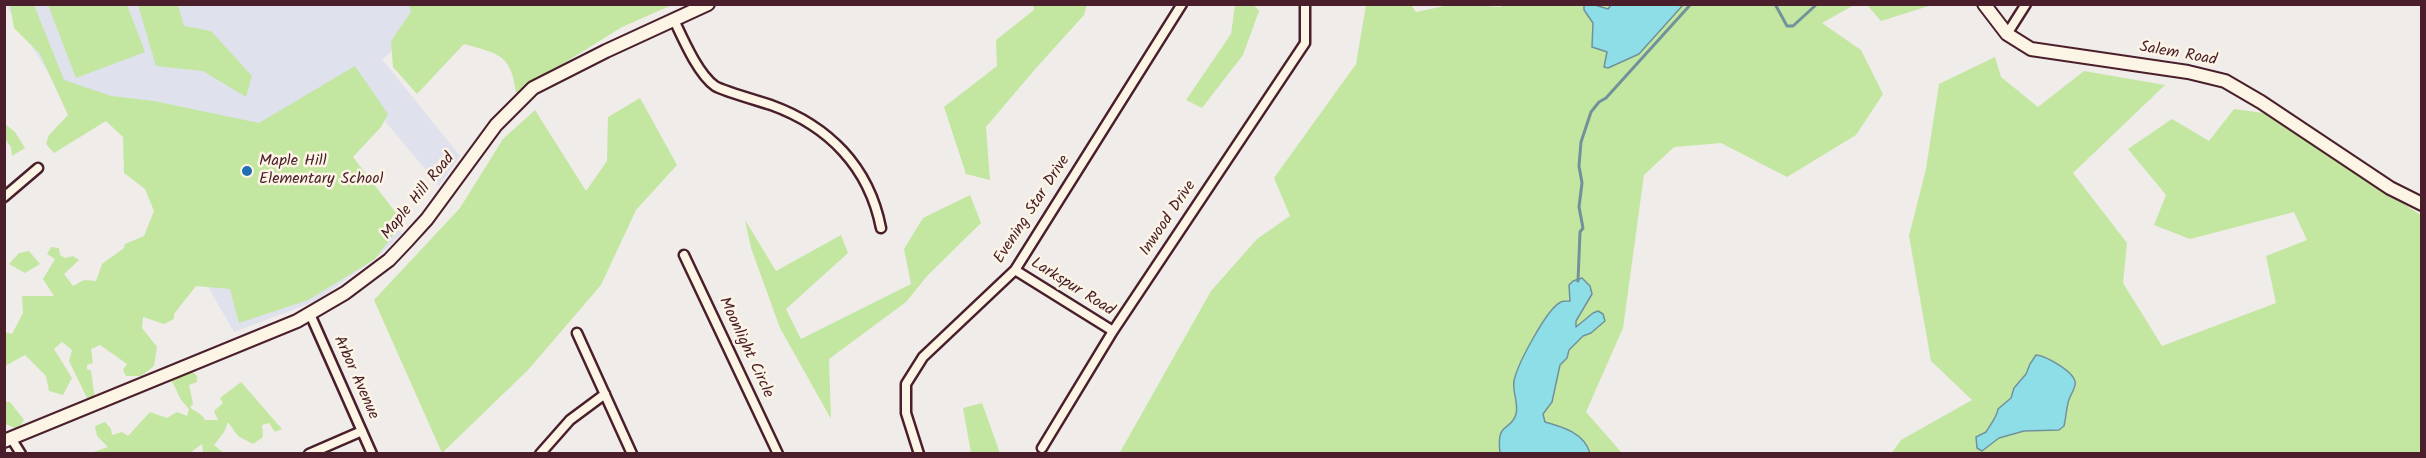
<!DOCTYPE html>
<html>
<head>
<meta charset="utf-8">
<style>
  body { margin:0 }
  #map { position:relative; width:2426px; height:458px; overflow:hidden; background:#efece9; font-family:Kalam,sans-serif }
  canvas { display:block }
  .frame { position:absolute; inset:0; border:6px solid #4a1f2b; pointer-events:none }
</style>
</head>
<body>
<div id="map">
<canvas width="2426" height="458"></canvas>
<div class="frame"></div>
</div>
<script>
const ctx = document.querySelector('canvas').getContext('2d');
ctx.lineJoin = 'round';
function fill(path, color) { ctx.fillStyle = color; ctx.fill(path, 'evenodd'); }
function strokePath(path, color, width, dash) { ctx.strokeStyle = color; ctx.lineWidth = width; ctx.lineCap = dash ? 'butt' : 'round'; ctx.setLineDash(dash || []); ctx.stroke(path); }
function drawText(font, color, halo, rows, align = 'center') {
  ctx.font = font + ' Kalam,sans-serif'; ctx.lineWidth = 5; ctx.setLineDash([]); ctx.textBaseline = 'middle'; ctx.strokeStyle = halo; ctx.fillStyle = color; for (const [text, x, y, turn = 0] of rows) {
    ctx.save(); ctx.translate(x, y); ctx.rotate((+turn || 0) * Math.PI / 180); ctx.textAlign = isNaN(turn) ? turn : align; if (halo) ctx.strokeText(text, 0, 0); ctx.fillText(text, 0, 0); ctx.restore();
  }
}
const built = new Path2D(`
  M5 4 448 5 382 59 460 156 439 186 351 80 307 114 402 234 375 259 316 301 234 332 108 111 54 153 46 144 77 118Z`);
const green = new Path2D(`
  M1454 4 1500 7 1505 4 1854 5 1822 23 1861 50 1883 94 1856 135 1787 177 1721 143 1674 147 1644 175 1623 328 1586 412 1622 453 1119 454 1211 291 1257 239 1290 216 1274 178 1356 64 1366 5H1411L1416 12Z
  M10 5H34L64 80 111 96 154 101 259 123 355 66 388 114 381 127 353 157 403 222 375 259 308 300 239 323 230 289 196 286 174 314V319L164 324 143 317 142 328 157 347 154 366 141 376H126L123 370 127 364 100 345 91 349 93 363 87 365V369L91 371 95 399 88 400 69 361 72 350 62 342 54 349 72 378 63 395 49 391 46 376 25 355 5 366 4 332 12 334 23 313 22 296H54L43 279 55 259 47 254 51 247 59 248 60 255 65 258 73 256 79 260 64 274 73 286 84 280 96 281 102 264 124 248 125 244 144 236 154 211 145 189 124 173 123 137 106 121 54 153 46 144 49 135 68 115 40 54 14 28Z
  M48 5H127L145 52 76 78Z
  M138 5H178L184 26 211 31 252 76 246 97 203 71 156 66Z
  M409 5H672L622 27 516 93C511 53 498 54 464 44L417 94 393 67 391 41 411 12Z
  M1033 5H1087L1084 15 1037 67 986 127 990 180 966 174 944 107 997 66 996 40 1034 10Z
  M1235 5H1254L1259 11 1243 55 1202 108 1186 100 1231 34Z
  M1867 5H1932L1881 21Z
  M1995 57 2001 77 2038 107 2084 71 2165 85 2073 173 2127 243 2123 283 2162 346 2276 303 2266 256 2307 240 2294 212 2190 239 2154 225 2166 195 2128 149 2172 119 2209 141 2234 109 2263 113 2421 215V453L1891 454 1901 440 1972 400 1931 361 1909 236 1926 169 1939 84Z
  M640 98 677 165 636 210 601 285 528 370 442 453 374 300 460 208 503 139 535 110 586 191 607 161 608 117Z
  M5 124 15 132 25 148 12 156 11 147 5 139Z
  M970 195 981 223 928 275 906 302 829 359 831 419 780 328 751 248 745 220 776 271 841 235 848 253 786 309 801 339 911 284 904 249 923 218Z
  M29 251 40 264 25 273 9 264 19 253Z
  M189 369 197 376V382L189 385 193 404 190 407C195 412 202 413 205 420H218L214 411 223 403 220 398 241 382 282 429 275 432 269 423 262 425 263 437 253 444 238 436 228 422 224 432 214 445 224 453H203L202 444 190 453 88 454 108 447 97 436 95 426 105 422 111 429 112 435 122 432 128 436 150 412 167 418 177 412 187 416 189 409 181 400 170 377Z
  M4 402H10L24 420 18 429 5 424Z
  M982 403 1000 453H971L963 408Z`);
const water = new Path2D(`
  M1584 5H1595L1608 9 1611 5H1683L1639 54 1608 68 1604 67 1607 52 1592 47 1593 23 1584 10Z
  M1582 278 1590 286 1592 294 1576 321V327L1593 313 1598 311 1603 314 1605 321 1591 333 1583 336 1569 350 1567 358 1560 365 1552 402 1543 414 1545 422C1563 427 1584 433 1590 453H1500C1496 420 1511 432 1516 414 1519 403 1512 392 1514 381 1517 365 1547 308 1561 302 1562 301 1568 301 1570 301L1569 285 1573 281Z
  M2036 355C2046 356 2078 373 2075 385 2074 391 2069 397 2068 403 2066 411 2066 418 2064 426L2059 430 2024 431 1999 438 1982 451 1977 448 1976 437 1986 432C1989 427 1998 415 1998 409L2011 398 2014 388 2026 374 2030 364Z`);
const stream = new Path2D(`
  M1775 4 1787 26H1793L1817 4
  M1578 281 1580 232 1583 228 1579 207 1582 183 1579 166 1581 142 1591 112 1599 102 1606 98 1691 4`);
const street = new Path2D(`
  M674 20C683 39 698 74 715 86 723 91 759 101 771 105 829 126 869 167 881 228
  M2007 34 2026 4
  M4 197 38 168
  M684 255 778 454
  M1015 270 1113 331
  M310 314 372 454
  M577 333 632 454
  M11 438 21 454
  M1042 448 1113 331 1305 43V4
  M309 454 362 431
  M540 454 570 420 605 394
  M919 454 906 413V384L923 357 1015 270 1182 4`);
const secondary = new Path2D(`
  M1984 4 2007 34 2031 49 2188 72 2225 81 2261 102 2390 188 2422 204
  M4 441 297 321 345 293 389 260 407 241 427 219 496 125 533 88 606 51 708 4`);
const markers = [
  [247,171,6,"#1f6fb2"]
];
const streetNames = [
  ["Salem Road",2178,55,10],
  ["Maple Hill Road",419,197,-51],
  ["Evening Star Drive",1033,210,-57],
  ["Inwood Drive",1169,219,-56],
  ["Larkspur Road",1072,288,32],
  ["Moonlight Circle",745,348,65],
  ["Arbor Avenue",355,378,66]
];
const poiNames = [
  ["Maple Hill",259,162],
  ["Elementary School",259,180]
];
fill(built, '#dfe1ed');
fill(green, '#c3e7a1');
fill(water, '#8ddee6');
strokePath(water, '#72929b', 1.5);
strokePath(stream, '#72929b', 3);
strokePath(street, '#4a1f2b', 13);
strokePath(secondary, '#4a1f2b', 16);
strokePath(street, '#fcf5e5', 8);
strokePath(secondary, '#fcf5e5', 12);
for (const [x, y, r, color] of markers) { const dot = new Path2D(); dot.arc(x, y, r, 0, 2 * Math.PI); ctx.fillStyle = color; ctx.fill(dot); strokePath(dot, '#fcf5e5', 2); }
drawText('16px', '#4a1f2b', '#fcf5e5', streetNames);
drawText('16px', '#4a1f2b', '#fcf5e5', poiNames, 'left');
</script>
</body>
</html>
